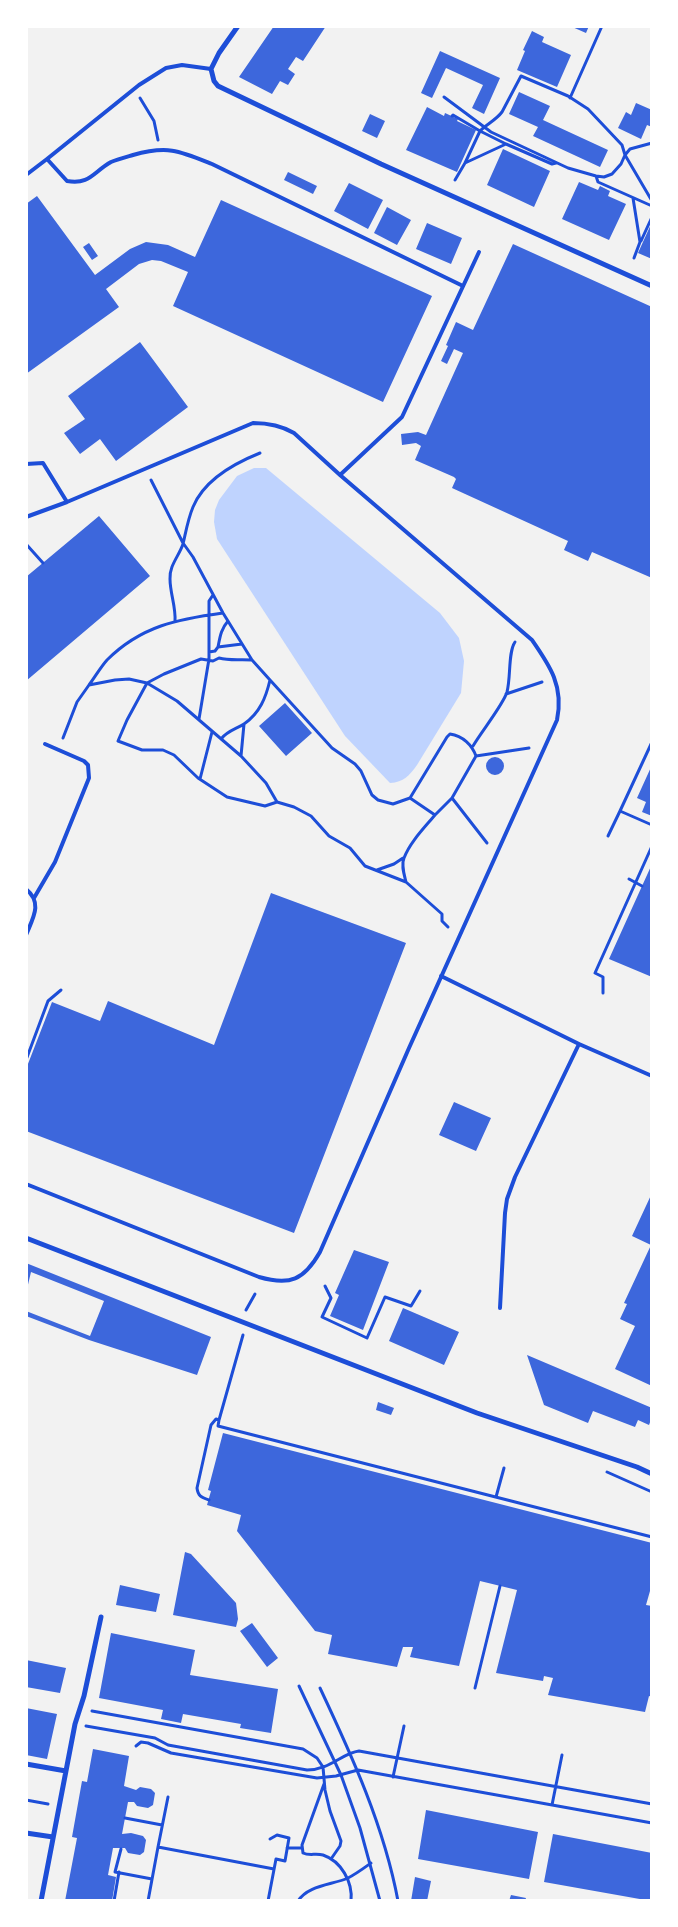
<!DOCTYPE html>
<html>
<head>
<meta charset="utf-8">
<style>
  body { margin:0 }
  #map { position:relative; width:678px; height:1927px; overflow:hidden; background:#f2f2f2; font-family:Manrope,sans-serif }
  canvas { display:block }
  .frame { position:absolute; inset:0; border:28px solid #fff; pointer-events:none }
</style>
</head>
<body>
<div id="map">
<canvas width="678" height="1927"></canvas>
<div class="frame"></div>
</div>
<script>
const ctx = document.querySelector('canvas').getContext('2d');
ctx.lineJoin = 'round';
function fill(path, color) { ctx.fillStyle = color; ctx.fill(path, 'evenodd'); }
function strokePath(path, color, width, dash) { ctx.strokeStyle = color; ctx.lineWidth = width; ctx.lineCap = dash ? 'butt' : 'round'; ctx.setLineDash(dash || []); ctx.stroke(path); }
const water = new Path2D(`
  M254 468H266L440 613 459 638 464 661 461 693 417 765C409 776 404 782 390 783L345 736 217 539 214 522 215 510 219 500 237 476Z`);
const building = new Path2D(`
  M274 26H326L303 61 296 57 288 69 295 74 288 85 280 81 272 94 239 77Z
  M570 26H589L586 33Z
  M532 31 544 37 542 42 571 55 557 87 517 70 525 51 523 50Z
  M440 51 500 78 484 114 472 108 483 85 446 68 432 98 421 93Z
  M519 92 550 106 543 120 608 150 600 167 533 136 538 127 509 114Z
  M636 103 652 110V127L647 125 641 139 618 128 626 112 631 115Z
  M427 107 444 116 445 113 458 119 457 121 476 130 457 172 406 150Z
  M370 114 385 121 377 138 362 131Z
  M503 149 550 171 534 207 487 185Z
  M288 172 317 186 313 194 284 180Z
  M579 182 598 190 600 186 610 191 608 196 626 204 609 240 562 219Z
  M349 183 383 200 368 229 334 211Z
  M37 196 95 275 130 249 146 242 168 245 195 257 221 200 432 296 383 402 173 306 188 272 161 261 152 260 139 264 106 289 119 307 26 374V204Z
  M387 207 411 220 397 245 374 233Z
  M652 222V259L638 253Z
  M427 223 462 238 451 264 416 249Z
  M89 243 98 256 92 260 83 247Z
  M513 244 652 307V578L592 552 588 561 564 550 568 541 452 488 456 479 454 477 415 460 421 446 416 443 402 445 401 434 418 432 426 435 463 353 454 349 447 364 441 361 448 346 446 345 456 322 473 330Z
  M140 342 188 407 116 461 100 439 80 454 64 433 85 419 68 396Z
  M99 516 150 576 26 681V577Z
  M285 703 312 733 286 756 259 726Z
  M486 766a9 9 0 1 1 18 0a9 9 0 1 1-18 0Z
  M652 765V816L642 812 646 802 637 798Z
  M652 864V977L609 959Z
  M271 893 406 943 294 1233 26 1131V1069L52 1002 100 1021 108 1001 214 1045Z
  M454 1102 491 1118 476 1151 439 1135Z
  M652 1193V1386L615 1369 635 1326 620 1319 627 1304 624 1303 651 1245 632 1236Z
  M354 1250 389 1262 363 1330 330 1316 339 1295 335 1293Z
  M26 1263 211 1337 197 1375 89 1340 26 1316V1311L90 1336 104 1301 31 1272 26 1293Z
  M403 1308 459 1332 444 1365 389 1341Z
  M527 1355 652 1408V1417L649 1425 638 1420 635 1427 593 1411 588 1423 544 1405Z
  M378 1402 394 1408 391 1415 376 1410Z
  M223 1433 652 1543V1584L646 1605 652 1606V1697L649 1696 645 1712 548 1695 553 1678 544 1676 543 1681 496 1673 517 1590 480 1581 459 1666 410 1657 413 1647H403L397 1667 328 1654 332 1635 315 1631 237 1531 241 1515 207 1505 211 1491 208 1490Z
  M185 1552 191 1554 236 1603 238 1619 236 1627 173 1615Z
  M120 1585 160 1594 156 1612 116 1605Z
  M252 1623 278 1658 267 1667 240 1631Z
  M111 1633 195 1650 190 1675 278 1689 271 1733 240 1728 241 1724 183 1714 181 1723 161 1719 163 1710 99 1698Z
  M26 1660 66 1668 60 1693 26 1687Z
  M26 1708 57 1714 47 1759 26 1755Z
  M93 1749 129 1756 124 1786 136 1790 140 1787 151 1789 155 1793 153 1805 148 1808 137 1806 134 1802H128L122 1834 131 1833 143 1836 146 1840 144 1852 140 1855 128 1853 125 1848H113L108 1875 116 1877 112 1901H65L77 1838 72 1837 82 1781 87 1782Z
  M426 1810 538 1832 529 1879 418 1859Z
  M553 1834 652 1853 651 1901 544 1882Z
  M415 1877 431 1881 427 1901H411Z
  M511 1895 526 1898 525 1901H509Z`);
const path = new Path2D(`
  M444 97 491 132 568 168 596 176 604 177 612 174 621 164 625 155 622 145 588 109 568 96 521 76 502 112C496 120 487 124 480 131L506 144
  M140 98 154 121 158 140
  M570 98 602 26
  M452 116 453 115 480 131 465 163
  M652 143 630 149 625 155 652 201
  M596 176 598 182 652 206
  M455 180 465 163 506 144 552 164 556 163
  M633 198 640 242 634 258
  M641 241 652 217
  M151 480 183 543 193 557 223 613 252 660 270 680C266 697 260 713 244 724 236 729 227 731 221 739
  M26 544 43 563
  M175 621C176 607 170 593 170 579 169 566 179 556 183 544 186 531 188 519 193 507 204 480 235 463 260 453
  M218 647C220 637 221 629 228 621
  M209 652 215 651 218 647 242 644
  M252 660C240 659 230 661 219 658L213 661 201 659 164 674 147 683 127 720 118 741 142 750H163L174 755 198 778 227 797 265 806 277 802 294 807 311 816 329 836 350 848 365 866 406 882 442 914V921L448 927
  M270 680 332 748 355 764 361 771 372 795 378 800 393 804 410 798
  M89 685C95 677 100 668 107 660 141 626 178 619 223 613
  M506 694 542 682
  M199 719 209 659V601L213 595
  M63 738 77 702 89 685 115 680 129 679 147 683 177 701 241 756 266 783 277 802
  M652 742 620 811 652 825
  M473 746C481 732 503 705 507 692 511 677 508 652 515 642
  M241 756 244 724
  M476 756 529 748
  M200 779 212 732
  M452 798 487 843
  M608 836 620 811
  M377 870 394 864 403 858
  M629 879 642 886
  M406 882C404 874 401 865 404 858 410 842 425 827 435 815L410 798 447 737 450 734C463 736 472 745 476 756L452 798 435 815
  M603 993V977L595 973 652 846
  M26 1060 48 1001 61 990
  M325 1286 331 1298 322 1317 367 1338 385 1297 411 1306 420 1291
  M246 1310 255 1294
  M219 1420 218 1426 652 1537
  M607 1472 652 1492
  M496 1497 504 1468
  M209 1500C201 1497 198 1496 197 1488L211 1425 216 1419 219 1420 243 1335
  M299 1686 341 1775 360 1828 380 1901
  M320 1688C352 1756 384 1826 398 1901
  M475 1688 500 1586
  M92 1711 303 1749 317 1758 323 1767 325 1790 330 1811 341 1841 340 1846 331 1859
  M86 1726 155 1738 168 1745 307 1770C330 1770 342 1753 359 1751L652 1804
  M136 1746 141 1742 148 1743 171 1753 317 1778 336 1776 358 1770 652 1823
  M393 1777 404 1726
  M324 1784 302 1845 303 1853C309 1856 316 1853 323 1855 341 1861 353 1882 351 1901
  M168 1797 158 1847 274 1869
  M26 1800 48 1804
  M552 1805 562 1755
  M125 1818 162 1825
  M287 1848H302
  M121 1849 115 1872 152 1879
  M114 1901 119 1872
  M148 1901 158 1847
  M268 1901 276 1859 285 1861 289 1838 277 1835 270 1839
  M298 1901C308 1885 332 1885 348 1878 356 1874 364 1868 371 1863`);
const service = new Path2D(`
  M47 159 139 85 166 68 182 65 211 69
  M26 175 47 159 67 181C90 185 93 172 111 162 118 159 126 157 133 155 168 145 180 151 212 164L463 286
  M26 464 43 463 67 502
  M340 475 402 417 479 252
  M26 517 67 502 253 423C267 423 282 426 294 433L340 475 532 640C550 666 564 686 557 720L409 1048 320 1252C304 1280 290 1286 259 1277L26 1184
  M26 889C43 903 33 918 26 935
  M34 898 55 862 89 778 88 765 84 761 45 744
  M441 976 579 1044 515 1177 507 1199 505 1213 500 1308
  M579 1044 652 1076`);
const minor = new Path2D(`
  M238 26 219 53 211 69 214 81 218 86 381 164 652 286
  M26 1238 477 1413 637 1467 652 1474
  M26 1764 66 1771
  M26 1833 53 1837
  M41 1901 75 1724 84 1696 101 1617`);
fill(water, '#bfd3fe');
fill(building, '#3d67dc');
strokePath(path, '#1d4ed8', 3);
strokePath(service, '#1d4ed8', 4);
strokePath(minor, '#1d4ed8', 5);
</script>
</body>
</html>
